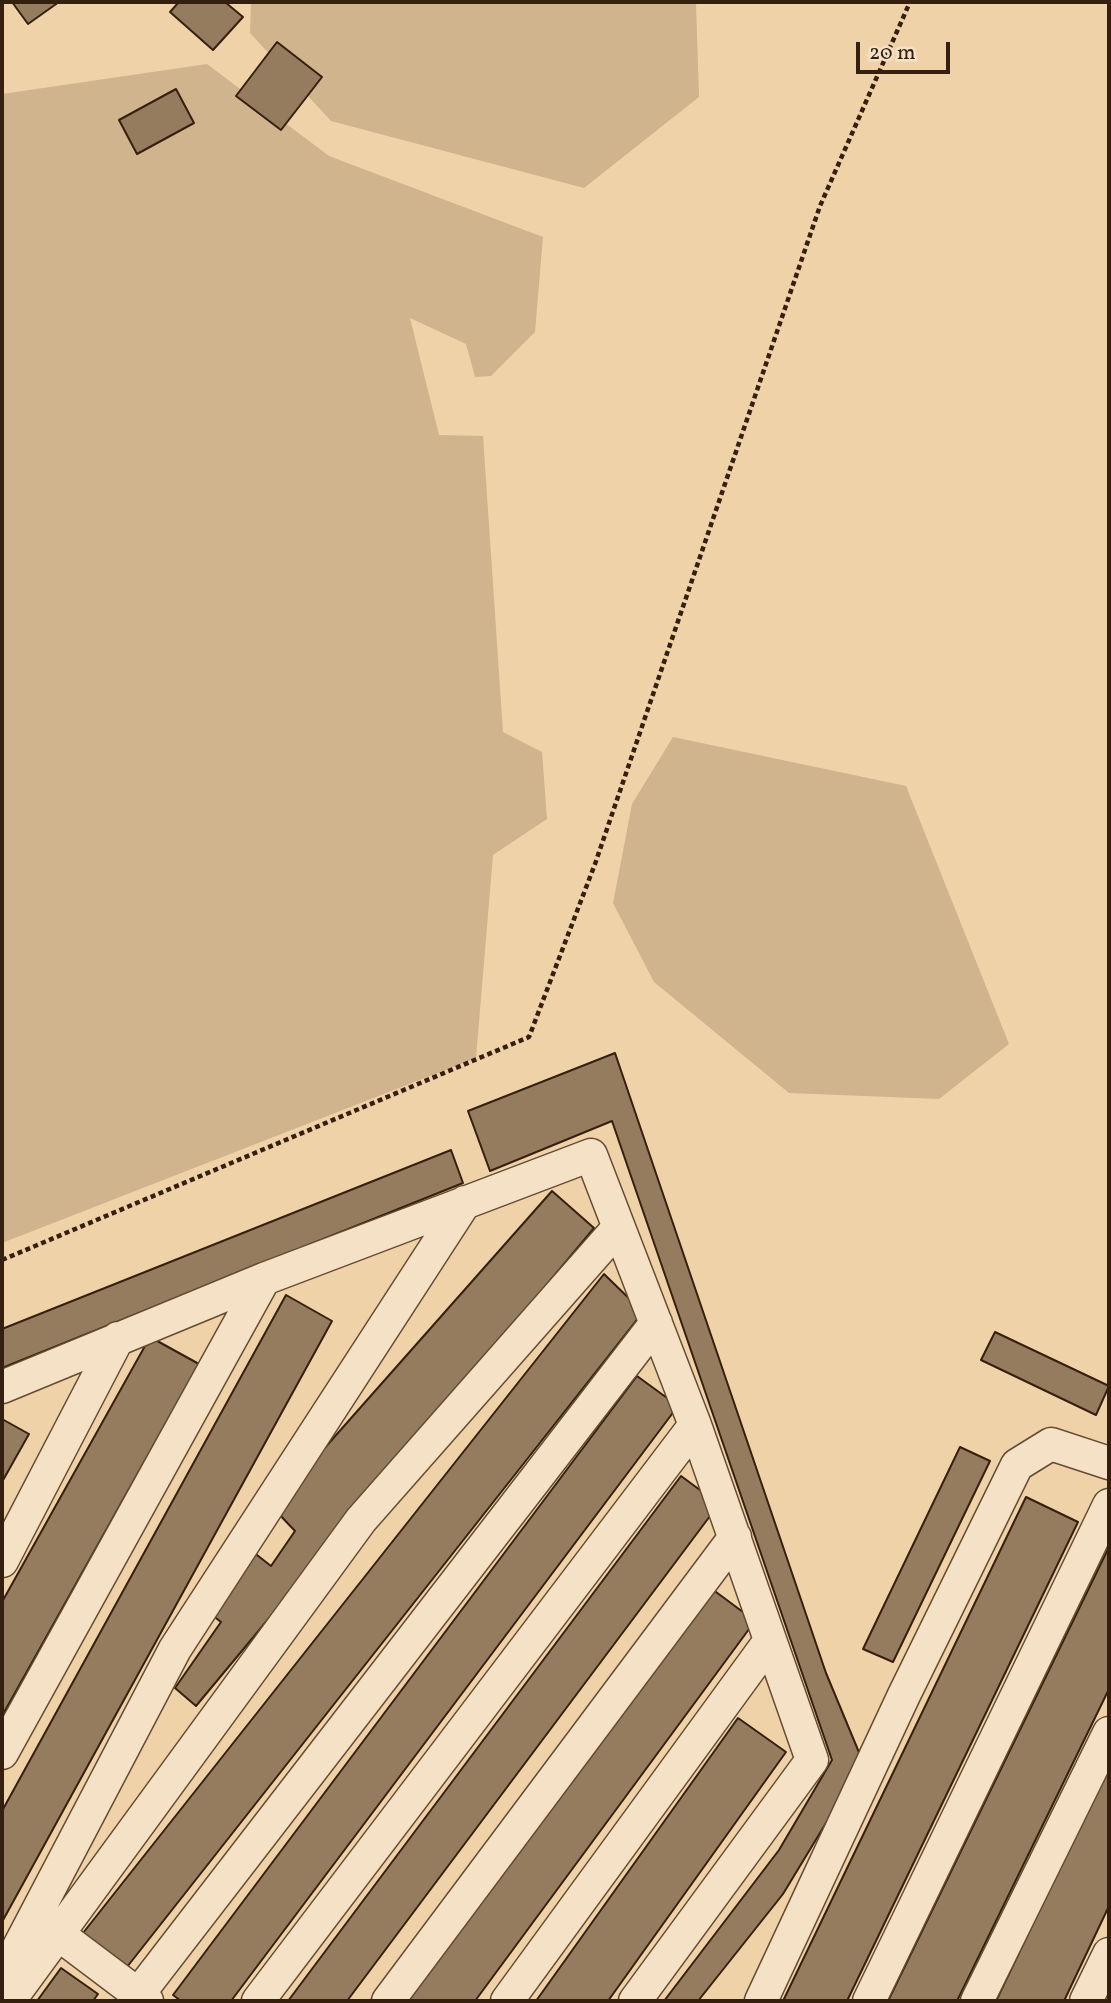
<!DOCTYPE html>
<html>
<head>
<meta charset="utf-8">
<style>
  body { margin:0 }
  #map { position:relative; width:1111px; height:2003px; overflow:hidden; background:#f0d2a8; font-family:Vollkorn,serif }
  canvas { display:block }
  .frame { position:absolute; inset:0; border:4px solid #351f0e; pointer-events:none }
  .scale { position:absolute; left:856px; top:42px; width:94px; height:32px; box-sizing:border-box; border:4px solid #351f0e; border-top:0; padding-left:9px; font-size:21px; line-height:24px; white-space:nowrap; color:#351f0e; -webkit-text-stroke:5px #f5e2c6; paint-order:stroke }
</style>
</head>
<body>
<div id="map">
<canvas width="1111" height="2003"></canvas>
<div class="frame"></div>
<div class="scale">20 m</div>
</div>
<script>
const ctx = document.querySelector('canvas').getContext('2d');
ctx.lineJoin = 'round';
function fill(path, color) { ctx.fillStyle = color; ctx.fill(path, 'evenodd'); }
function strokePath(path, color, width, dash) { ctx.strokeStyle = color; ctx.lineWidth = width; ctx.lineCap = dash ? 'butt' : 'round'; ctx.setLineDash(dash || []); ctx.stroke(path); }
const green = new Path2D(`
  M251 2H696L699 97 584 188 331 121 250 33Z
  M207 64 329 156 543 237 535 332 491 376 475 377 466 344 410 318 439 435 483 436 503 732 542 752 547 819 493 855 476 1058 2 1243V94Z
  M673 737 906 786 1009 1044 939 1099 789 1093 654 982 613 903 632 804Z`);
const building = new Path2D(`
  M12 2H59L28 24Z
  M179 2H225L243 17 213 50 170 12Z
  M277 42 322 77 281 130 236 96Z
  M176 89 194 123 137 154 119 120Z
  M615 1053 826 1673 863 1762 783 1894 698 2001H664L779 1850 832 1760 612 1121 490 1171 468 1111Z
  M451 1150 463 1183 2 1368V1329Z
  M552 1191 594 1228 196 1706 175 1688 221 1622 208 1612 248 1548 271 1566 295 1531 276 1511 314 1460Z
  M604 1274 643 1312 127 1967 83 1933Z
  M286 1295 332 1321 2 1922V1811Z
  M995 1332 1109 1386 1096 1415 981 1360Z
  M150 1337 199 1364 2 1716V1602Z
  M637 1376 678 1406 231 2001H181L173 1995Z
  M2 1419 29 1434 2 1482Z
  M960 1447 990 1461 893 1662 863 1649Z
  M681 1476 719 1504 347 2001H288Z
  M1026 1497 1078 1522 847 2001H783Z
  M1109 1547V1689L957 2001H888Z
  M712 1589 755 1621 475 2001H408Z
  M738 1718 786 1752 608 2001H536Z
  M1109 1764V1906L1064 2001H996Z
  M61 1968 98 1994 93 2001H37Z`);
const path = new Path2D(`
  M2 1260 529 1037 595 864 820 206 910 2`);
const minor = new Path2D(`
  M2 1387 264 1279 591 1155 695 1425 812 1760 635 2001
  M2 1561 118 1338
  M2 1753 264 1279
  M58 1934 147 2001
  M2 1979 175 1649 465 1202
  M9 2001 361 1520 618 1228
  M133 2001 656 1323
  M258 2001 695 1425
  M388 2001 735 1537
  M507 2001 769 1642
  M761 2001 904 1695 1017 1465 1051 1444 1109 1463
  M869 2001 1109 1505
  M977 2001 1109 1733
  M1086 2001 1109 1954`);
fill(green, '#d0b48e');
fill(building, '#967c5e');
strokePath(building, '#351f0e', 2);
strokePath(minor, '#644c34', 35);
strokePath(path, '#351f0e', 4.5, [5, 3.5]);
strokePath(minor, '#f5e2c6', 32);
</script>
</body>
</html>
